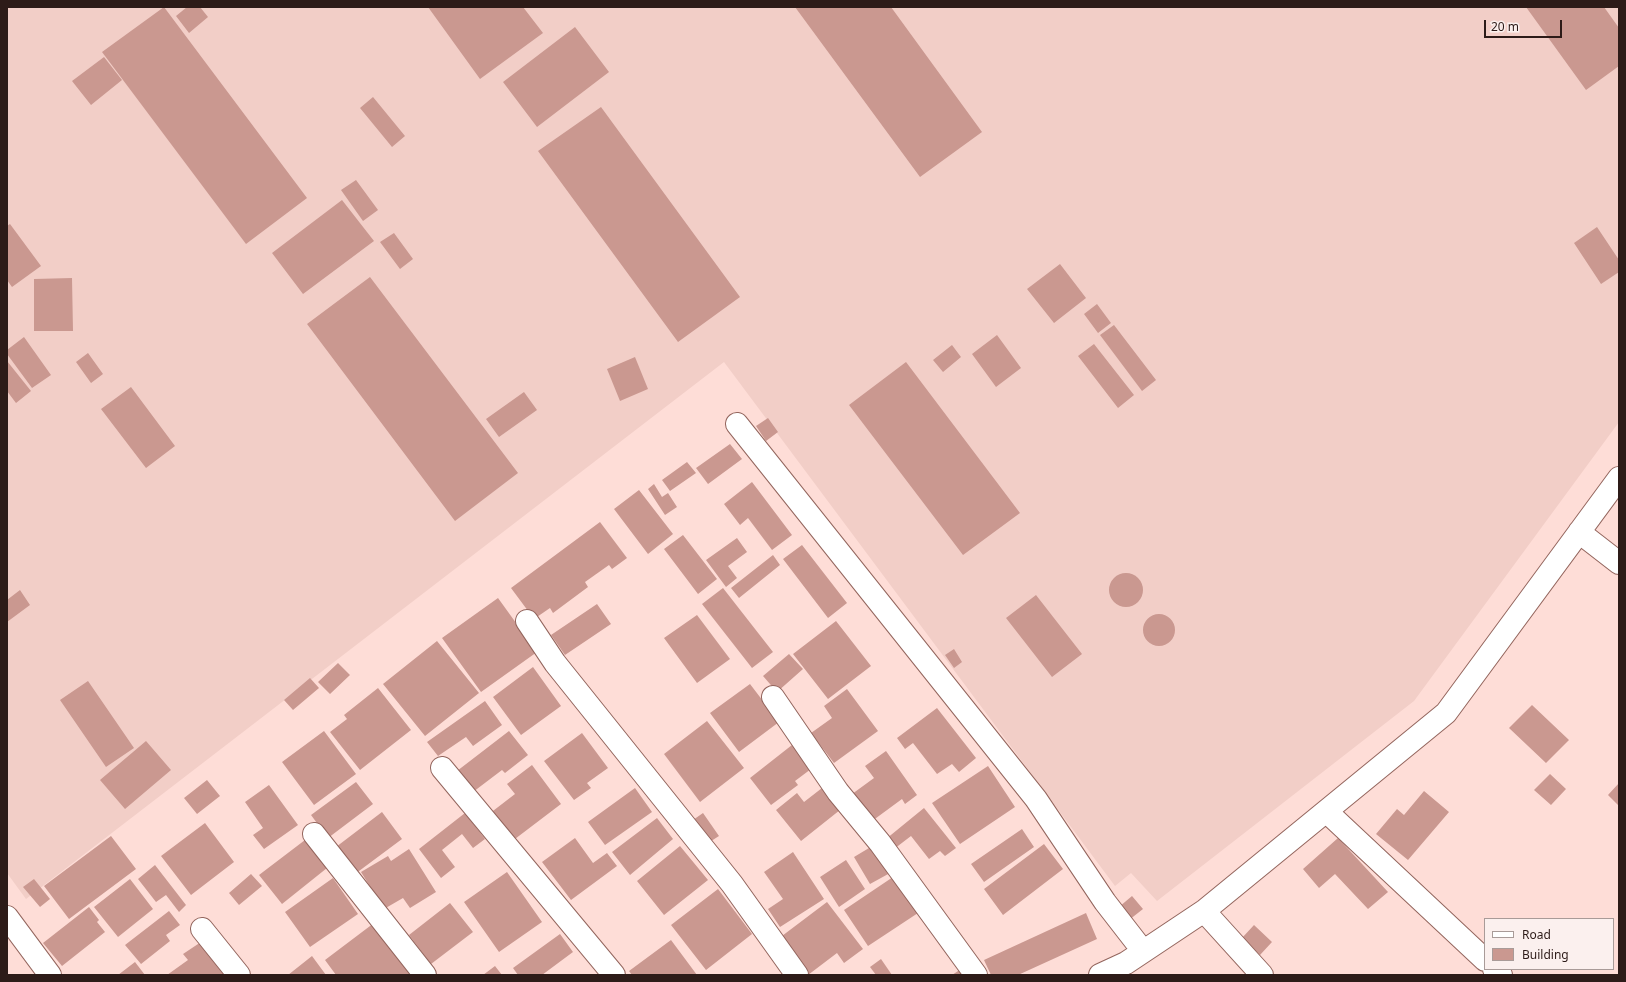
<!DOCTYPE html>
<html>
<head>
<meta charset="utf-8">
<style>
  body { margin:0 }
  #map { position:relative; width:1626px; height:982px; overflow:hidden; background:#feddd7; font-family:"Noto Sans",sans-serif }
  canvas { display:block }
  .frame { position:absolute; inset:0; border:8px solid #2d1b18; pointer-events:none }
  .legend { position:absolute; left:1484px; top:918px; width:130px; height:52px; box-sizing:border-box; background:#fbf0ee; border:1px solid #a99b98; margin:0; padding:5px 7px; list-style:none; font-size:12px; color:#2d1b18 }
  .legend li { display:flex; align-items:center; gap:8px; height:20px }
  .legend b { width:20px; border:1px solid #a99b98 }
  .scale { position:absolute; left:1484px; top:20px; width:78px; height:18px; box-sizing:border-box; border:2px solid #2d1b18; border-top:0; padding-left:5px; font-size:12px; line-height:14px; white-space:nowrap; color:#2d1b18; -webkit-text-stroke:3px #fbf0ee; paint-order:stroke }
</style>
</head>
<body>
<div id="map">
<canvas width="1626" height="982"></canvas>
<div class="frame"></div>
<ul class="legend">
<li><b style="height:5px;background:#fff"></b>Road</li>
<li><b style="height:11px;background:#ca9890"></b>Building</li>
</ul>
<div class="scale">20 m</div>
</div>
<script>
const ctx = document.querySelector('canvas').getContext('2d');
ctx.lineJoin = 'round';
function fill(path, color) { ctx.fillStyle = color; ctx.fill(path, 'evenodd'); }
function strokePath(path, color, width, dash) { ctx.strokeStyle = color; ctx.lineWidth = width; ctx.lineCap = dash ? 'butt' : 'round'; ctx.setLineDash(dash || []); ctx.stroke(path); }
const built = new Path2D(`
  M7 7H1619V422L1414 701 1157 901 1131 873 1115 886 724 362 26 899 7 873Z`);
const building = new Path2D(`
  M164 7 307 198 246 244 102 52Z
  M187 7H200L208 17 189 33 176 16Z
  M428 7H523L543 33 480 79Z
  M795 7H891L982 132 920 177Z
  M1526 7H1604L1619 28V66L1586 90Z
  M575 27 609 72 537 127 503 82Z
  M104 57 122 80 91 105 72 81Z
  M373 97 405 136 392 147 360 108Z
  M601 107 740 297 678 342 538 151Z
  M356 180 378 210 363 221 341 190Z
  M342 200 374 241 303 294 272 253Z
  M10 224 41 266 12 287 7 280V226Z
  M1597 227 1619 260V272L1601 284 1574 243Z
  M394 233 413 259 400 269 380 242Z
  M1060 264 1086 298 1054 323 1027 289Z
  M370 277 518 473 455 521 307 324Z
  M72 278 73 331H34V279Z
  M1097 304 1111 323 1098 333 1084 314Z
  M1114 325 1156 380 1142 391 1100 335Z
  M997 335 1021 368 996 387 972 354Z
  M24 337 51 375 32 388 7 354V350Z
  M1094 344 1134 395 1118 408 1078 356Z
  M952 345 961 357 943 372 933 360Z
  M88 353 103 374 91 383 76 362Z
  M635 357 648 389 620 401 607 369Z
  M7 361 31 391 16 403 7 391Z
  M906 362 1020 513 963 555 849 405Z
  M131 387 175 446 146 468 101 409Z
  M524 392 537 410 499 437 486 419Z
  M768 418 778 432 766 441 756 426Z
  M730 444 742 459 708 484 696 468Z
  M687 462 696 473 670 491 662 480Z
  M752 482 792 535 772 550 748 518 740 525 724 504Z
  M654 484 662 497 668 493 677 507 665 515 648 489Z
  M639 490 673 534 648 554 614 509Z
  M600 522 627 558 612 569 609 565 585 582 588 587 553 613 550 608 534 619 511 588Z
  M683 535 717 579 698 594 664 549Z
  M737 538 747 552 728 566 737 578 726 587 706 560Z
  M802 545 847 603 828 618 783 559Z
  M773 555 780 565 739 598 731 588Z
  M1109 590a17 17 0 1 1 34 0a17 17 0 1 1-34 0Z
  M723 588 773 652 752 668 702 604Z
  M20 590 30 605 7 622V600Z
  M1036 595 1082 654 1052 677 1006 618Z
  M498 598 537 652 481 692 442 638Z
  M597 604 611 624 565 655 551 635Z
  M1143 630a16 16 0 1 1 32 0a16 16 0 1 1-32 0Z
  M697 615 730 659 697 683 664 638Z
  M836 621 871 666 828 699 793 654Z
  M437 641 479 693 425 736 383 684Z
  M954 649 962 662 954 668 945 655Z
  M789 654 803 669 777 692 763 676Z
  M338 663 350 675 330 694 318 682Z
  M533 667 561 706 521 735 493 697Z
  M310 678 319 688 293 710 284 700Z
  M88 681 134 748 106 767 60 700Z
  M750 684 779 722 739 752 710 713Z
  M378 688 411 730 360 770 330 732 347 719 344 715Z
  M847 689 878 731 834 763 811 733 832 718 824 706Z
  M485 701 502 725 473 746 466 737 438 756 427 742Z
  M1532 705 1569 740 1546 763 1509 728Z
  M937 708 976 758 959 772 952 764 937 774 913 743 905 749 897 738Z
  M707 721 744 768 700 802 664 754Z
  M324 731 356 774 314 805 282 762Z
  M509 731 528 755 505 773 502 770 473 792 457 771Z
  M582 733 608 768 587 783 591 788 574 800 544 761Z
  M146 741 171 770 125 809 100 780Z
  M792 745 811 769 795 781 798 785 771 805 750 778Z
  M886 751 917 795 905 804 902 799 868 824 848 797 874 778 865 766Z
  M532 765 561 804 511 842 489 814 515 794 507 784Z
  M988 766 1015 807 960 844 932 803Z
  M1550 774 1566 789 1551 805 1534 790Z
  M207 780 220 796 197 814 184 798Z
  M356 782 373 804 328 838 311 815Z
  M1619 783V806L1608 795Z
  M269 785 298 825 264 849 253 835 263 828 245 802Z
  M635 788 652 812 605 845 588 822Z
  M822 788 840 810 801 841 776 810 797 793 804 802Z
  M1424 791 1449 812 1408 860 1376 834 1397 809 1404 815Z
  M924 808 956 848 945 856 940 851 929 859 911 836 894 849 886 839Z
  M382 812 402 839 355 874 336 847Z
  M465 813 485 839 473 848 462 834 442 850 455 867 441 878 419 849Z
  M703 813 719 836 708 843 693 820Z
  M657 818 673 839 630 875 612 852Z
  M205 823 234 862 191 895 161 856Z
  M1022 829 1034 847 984 882 971 864Z
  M111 836 136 869 69 919 44 886Z
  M575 838 593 863 607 853 617 866 571 900 542 862Z
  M1338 838 1388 892 1368 909 1335 874 1319 888 1303 869Z
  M305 840 327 868 282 904 259 875Z
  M1044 844 1063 869 1003 915 984 889Z
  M874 845 890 873 870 884 854 857Z
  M680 846 708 880 664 915 637 881Z
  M409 849 436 892 410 908 403 898 384 909 361 872 388 856 391 861Z
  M793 852 824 899 780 927 768 909 783 899 764 872Z
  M846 860 865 889 839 907 820 877Z
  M155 865 186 905 179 912 166 895 156 902 138 879Z
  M507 872 542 922 499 952 464 902Z
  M251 874 262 886 239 905 229 893Z
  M893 877 918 913 868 946 844 910Z
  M333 878 358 914 310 947 285 912Z
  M34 879 50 899 40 907 23 887Z
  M130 879 153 909 118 937 94 907Z
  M718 889 752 934 706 970 671 925Z
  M1132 896 1143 909 1129 920 1119 907Z
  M827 902 863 949 844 963 837 953 808 975H805L778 939Z
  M450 903 473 932 431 964 409 935Z
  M89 907 99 920 97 922 105 932 62 966 43 943Z
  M169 911 180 925 166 935 170 941 141 964 125 945Z
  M1086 913 1097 939 1018 975H991L984 960Z
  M374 923 413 975H336L325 960Z
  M1254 925 1272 942 1260 955 1242 938Z
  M560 934 573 952 542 975H518L513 968Z
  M671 940 697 975H632L629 971Z
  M201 942 225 975H167L188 960 183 954Z
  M312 956 326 975H288Z
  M881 959 892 975H876L870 967Z
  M135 962 145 975H118Z
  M495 966 502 975H483Z
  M961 969 965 975H952Z`);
const minor = new Path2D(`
  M737 424 1036 799 1105 902 1143 951
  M1579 532 1619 563
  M527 621 555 663 732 884 797 975
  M773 697 838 792 880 843 976 975
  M442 768 614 975
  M1327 812 1485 960
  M314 834 425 975
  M1204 911 1262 975
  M7 917 50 975
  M202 929 239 975
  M1494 969 1501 975
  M1100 975 1126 963 1204 911 1446 713 1619 478`);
fill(built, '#f2cec7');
fill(building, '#ca9890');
strokePath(minor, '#93655d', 24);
strokePath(minor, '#fff', 22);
</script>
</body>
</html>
